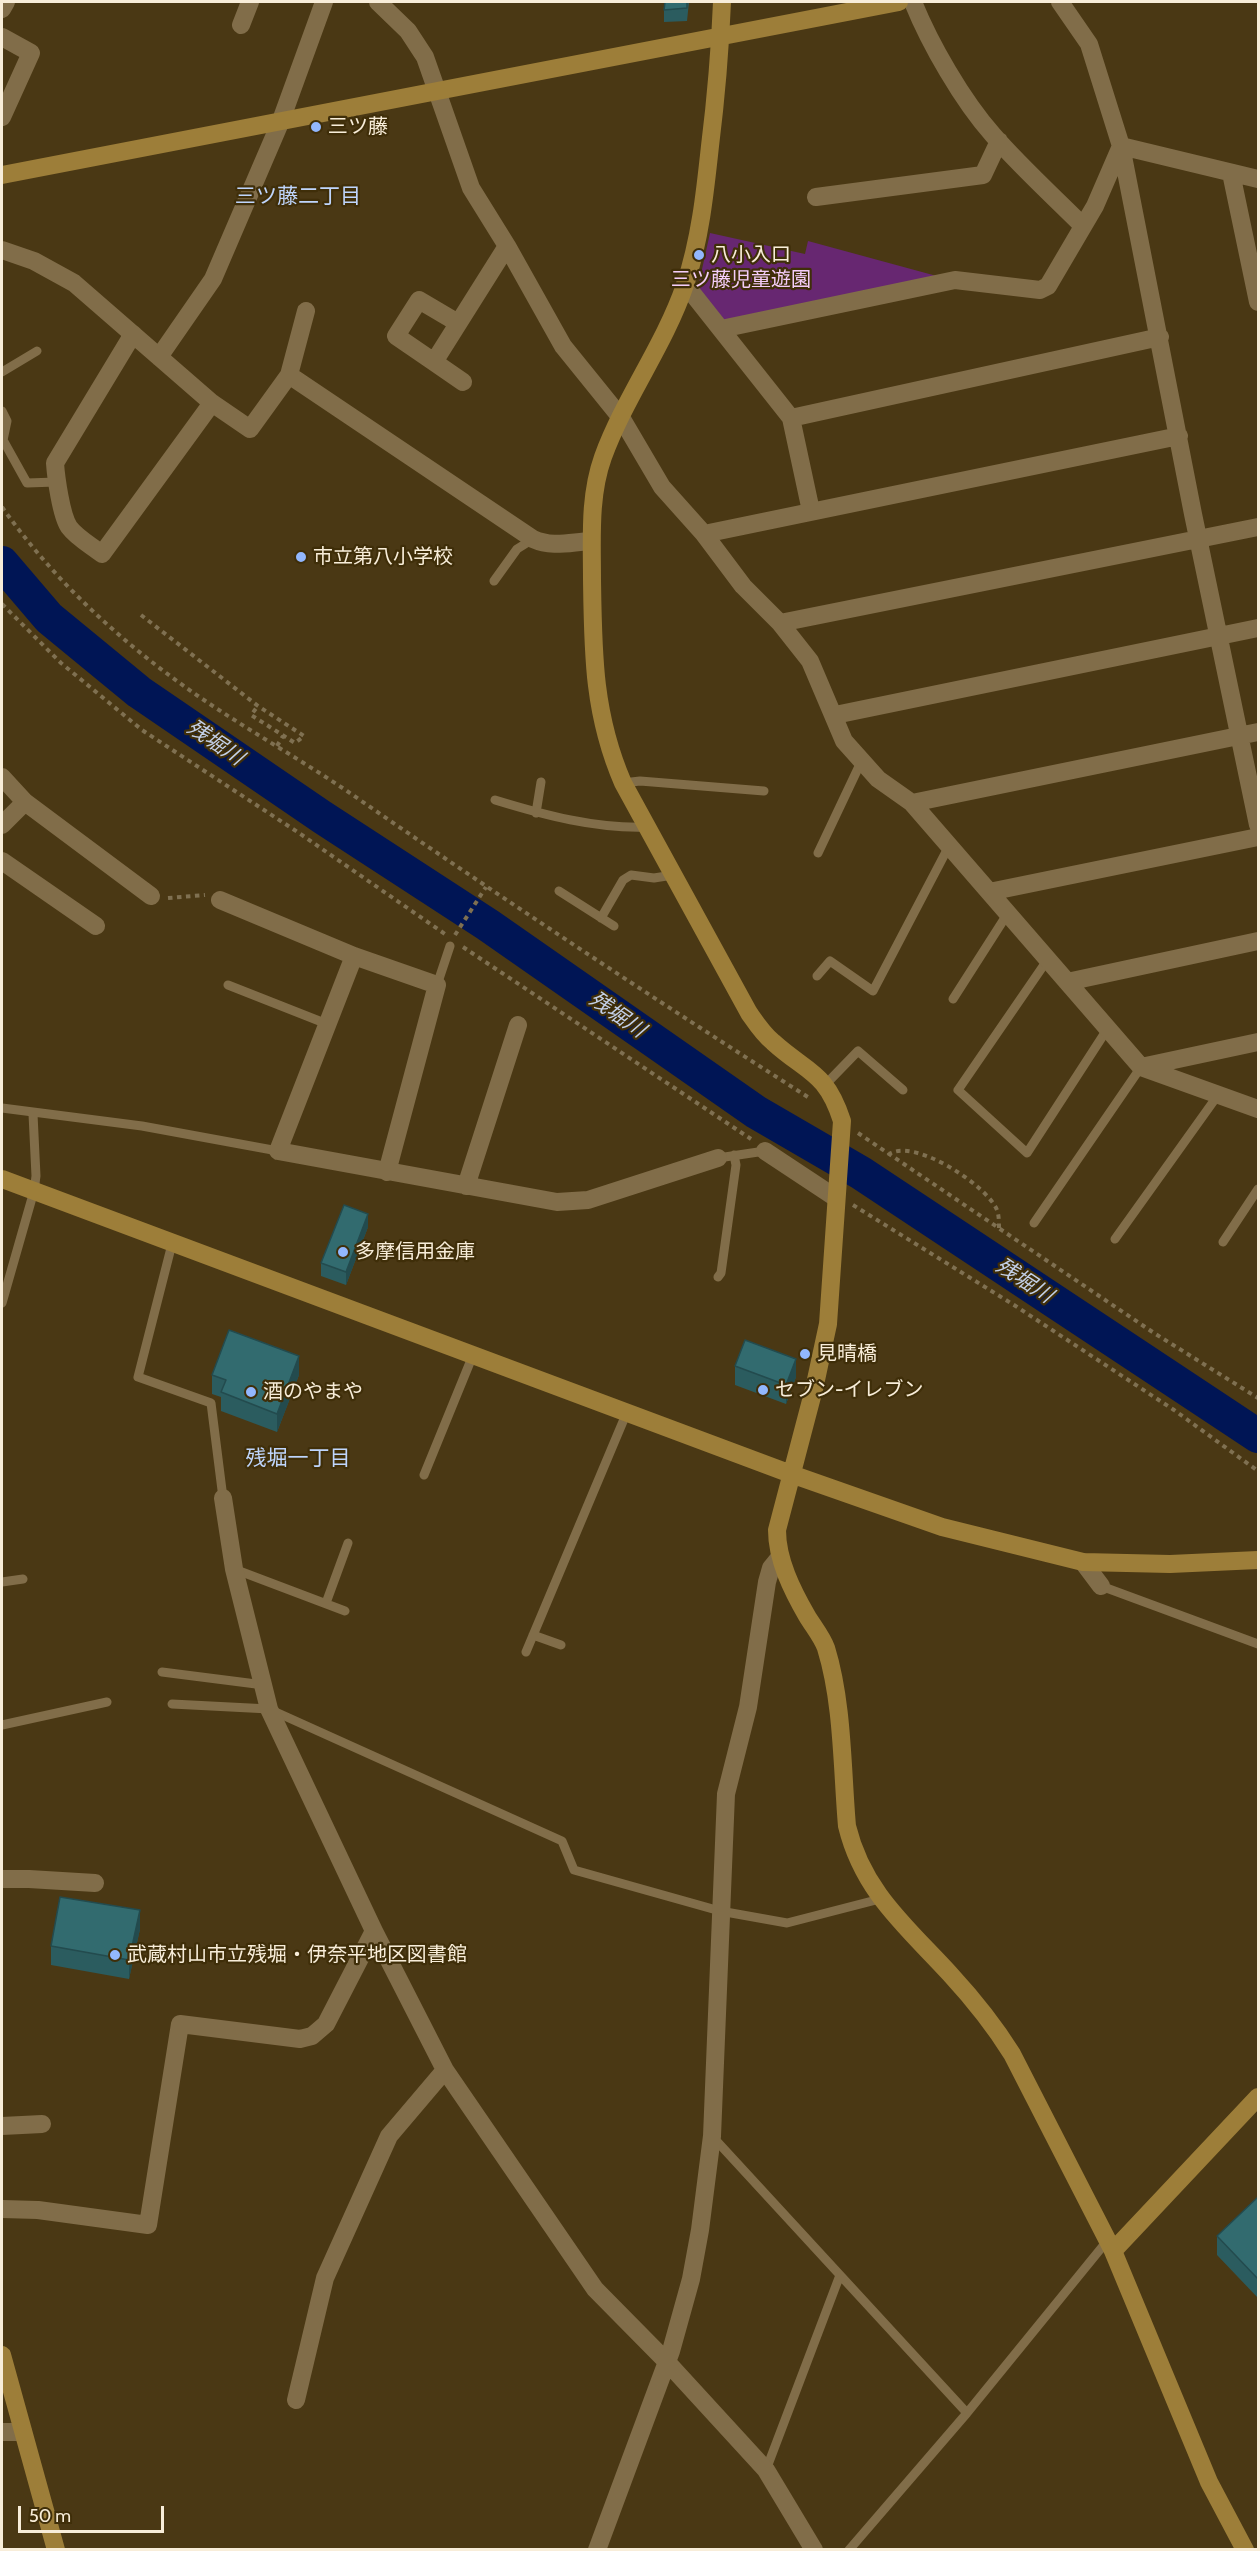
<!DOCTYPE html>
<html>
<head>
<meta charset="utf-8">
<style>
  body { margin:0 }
  #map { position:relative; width:1260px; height:2551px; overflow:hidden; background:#4a3814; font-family:Cabin,sans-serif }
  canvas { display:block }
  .frame { position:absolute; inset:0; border:3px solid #f8edd9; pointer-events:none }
  .scale { position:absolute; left:18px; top:2506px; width:146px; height:27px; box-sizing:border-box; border:3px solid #f8edd9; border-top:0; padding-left:8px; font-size:18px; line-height:21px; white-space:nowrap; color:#f8edd9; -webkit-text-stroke:4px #3f2e09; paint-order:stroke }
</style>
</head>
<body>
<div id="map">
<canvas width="1260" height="2551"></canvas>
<div class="frame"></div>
<div class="scale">50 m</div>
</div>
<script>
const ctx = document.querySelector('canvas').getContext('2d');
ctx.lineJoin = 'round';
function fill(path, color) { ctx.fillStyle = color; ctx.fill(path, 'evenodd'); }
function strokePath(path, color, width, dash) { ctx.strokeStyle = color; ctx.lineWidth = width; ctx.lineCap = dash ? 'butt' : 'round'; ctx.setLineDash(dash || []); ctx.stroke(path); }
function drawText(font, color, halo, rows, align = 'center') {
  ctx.font = font + ' Cabin,"Noto Sans JP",sans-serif'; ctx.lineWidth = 4.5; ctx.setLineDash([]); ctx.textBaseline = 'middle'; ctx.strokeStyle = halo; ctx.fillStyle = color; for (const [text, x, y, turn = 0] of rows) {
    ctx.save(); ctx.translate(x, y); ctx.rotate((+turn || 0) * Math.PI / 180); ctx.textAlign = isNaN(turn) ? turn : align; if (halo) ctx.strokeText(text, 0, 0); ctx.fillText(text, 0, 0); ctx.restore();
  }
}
const green = new Path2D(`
  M710 233 805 254 808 241 944 278 728 324 697 292Z`);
const river = new Path2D(`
  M2 563 49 618 139 692 322 817 488 925 756 1112 861 1173 1258 1436`);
const path = new Path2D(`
  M2 507C55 582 123 644 198 696 246 729 298 758 347 791 500 897 654 999 811 1099
  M2 604 61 663 142 730 299 833 445 934
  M141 615 258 706 304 736 295 743 251 715 258 706
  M277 746 283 736
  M168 898 205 895
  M455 935 486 887
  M463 947 751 1139
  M858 1133 1154 1333 1258 1398
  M888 1155C912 1136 987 1185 997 1210 999 1215 999 1223 999 1229
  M853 1205 1014 1305 1174 1410 1258 1471`);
const lane = new Path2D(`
  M2 372 37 351
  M2 411 7 421 3 440 27 483 56 482
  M494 581 517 549 533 539
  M623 783 640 781 764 791
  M495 800C544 815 596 829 648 827
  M536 813 541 782
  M818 853 862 760
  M559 891 614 926
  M601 918 623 880 631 875 654 878 673 875
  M1048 959 958 1090 1027 1153 1108 1028
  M817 976 830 961 873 991 949 846
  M228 985 327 1024
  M437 985 450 946
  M953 999 1008 913
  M825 1085 858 1051 903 1090
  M2 1108 142 1126 278 1151
  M718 1158 765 1151
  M1034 1223 1141 1067
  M1115 1239 1218 1095
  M1223 1242 1258 1189
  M172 1244 138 1377 211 1403 223 1498
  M718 1277 721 1273 736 1165 734 1155
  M2 1303 34 1191 36 1176 33 1114
  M424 1475 473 1355
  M234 1569 345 1611
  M2 1582 23 1579
  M1101 1586 1258 1644
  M326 1603 348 1543
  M533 1635 561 1645
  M526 1652 627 1412
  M162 1672 264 1685
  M172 1704 269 1709 562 1841 574 1870 720 1911 787 1923 880 1899
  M2 1725 107 1702
  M712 2136 967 2413
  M766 2470 840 2275
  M849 2550 967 2413 1107 2241`);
const street = new Path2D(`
  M378 2 408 31 425 57 471 188 507 246 563 346 622 419 662 487 704 534 743 586 780 623 810 661 844 741 878 779 912 803 1141 1067 1258 1109
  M913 2C930 44 962 100 993 135 1021 167 1053 196 1083 226
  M1060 2 1089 44 1121 146 1193 514 1258 825
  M2 9 6 2
  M241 25 250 2
  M2 37 31 53 2 117
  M1121 146 1258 179
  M1231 173 1258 302
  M816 197 983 175 999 141
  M2 250 34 261 74 283 212 403 250 429 289 375 306 311
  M685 284 791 418 811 511
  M721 329 955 280 1040 290 1048 286 1095 206 1121 146
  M133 334 55 463C56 477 61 515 69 527 77 538 92 546 102 554L212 403
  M159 357 213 279 280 123 324 2
  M434 362 396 336 419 300 458 323
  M289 375 533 539C553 548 570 542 591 541
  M463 382 434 362 507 246
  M791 418 1160 337
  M704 534 1179 436
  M780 623 1258 527
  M835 715 1258 628
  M2 777 25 802 2 825
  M25 802 151 896
  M912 803 1258 732
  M2 861 96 926
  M989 892 1258 837
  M220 900 354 956 437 985 387 1172
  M354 956 278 1151 557 1202 588 1200 718 1158
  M1067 982 1258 941
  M1141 1067 1258 1042
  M765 1151 836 1198
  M466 1186 518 1025
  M223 1498 234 1569 269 1709 374 1931 445 2070 595 2289 667 2362 766 2470 814 2550
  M1083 1562 1101 1586
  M2 1879H29L95 1883
  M2 2126 42 2124
  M2 2209 38 2210 148 2225 180 2024 300 2039 312 2036 326 2024 374 1931
  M296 2400 325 2278 389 2136 445 2070
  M2 2432H23
  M597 2550 671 2351 691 2279 700 2230 712 2136 726 1794 748 1707 767 1582 771 1568 780 1557`);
const secondary = new Path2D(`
  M722 2C720 50 716 98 710 146 705 193 700 240 685 285 664 346 625 397 603 457 589 496 592 538 592 579 593 652 593 714 623 783L749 1013C756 1023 763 1034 773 1042 807 1073 826 1071 842 1121L828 1324 814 1389 777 1530C777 1560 792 1590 807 1616 813 1626 822 1637 826 1648 843 1703 842 1769 847 1826 863 1892 907 1927 950 1974 973 1999 994 2025 1012 2054L1113 2251 1209 2482 1245 2550
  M2 175 899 2
  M2 1179 791 1474 942 1527 1083 1562 1170 1564 1258 1560
  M1113 2251 1258 2097
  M2 2355 56 2550`);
const wall = new Path2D(`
  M689 2 687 21 664 22V10Z
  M368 1227 346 1285 321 1276V1263Z
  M735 1366 796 1377 786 1404 735 1385Z
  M212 1375H299L277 1432 221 1411V1397L212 1394Z
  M140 1929 129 1979 51 1965V1946Z
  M1258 2197V2298L1217 2255V2236Z`);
const shadedWall = new Path2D(`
  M368 1214V1227L346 1285V1272Z
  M299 1356V1375L277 1432V1414Z
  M796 1359V1377L786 1404V1385Z
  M140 1910V1929L129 1979V1960Z`);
const building = new Path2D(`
  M665 2H687V8L664 10Z
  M344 1205 368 1214 346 1272 321 1263Z
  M229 1330 299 1356 277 1414 221 1392 226 1380 212 1375Z
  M745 1340 796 1359 786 1385 735 1366Z
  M60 1897 140 1910 129 1960 51 1946Z
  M1258 2197V2279L1217 2236Z`);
const markers = [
  [316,127,6,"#92b7fd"],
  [699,255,6,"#92b7fd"],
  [301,557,6,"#92b7fd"],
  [343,1252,6,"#92b7fd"],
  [805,1354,6,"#92b7fd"],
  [763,1390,6,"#92b7fd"],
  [251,1392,6,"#92b7fd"],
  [115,1955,6,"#92b7fd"]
];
const poiNames = [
  ["三ツ藤",328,127],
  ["八小入口",711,255],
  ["市立第八小学校",313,557],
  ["多摩信用金庫",355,1252],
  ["見晴橋",817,1354],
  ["セブン-イレブン",775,1390],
  ["酒のやまや",263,1392],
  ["武蔵村山市立残堀・伊奈平地区図書館",127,1955]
];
const parkNames = [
  ["三ツ藤児童遊園",741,280]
];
const neighbourhoodNames = [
  ["三ツ藤二丁目",298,197],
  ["残堀一丁目",298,1459]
];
const waterNames = [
  ["残堀川",215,743,34],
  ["残堀川",617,1015,35],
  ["残堀川",1024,1281,33]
];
fill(green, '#672771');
strokePath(river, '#001555', 34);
strokePath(path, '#7f7051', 4, [4.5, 4.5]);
strokePath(lane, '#816d49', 9);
strokePath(street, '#816d49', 18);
strokePath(secondary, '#9d7e39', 18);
fill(wall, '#2b5c5f');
fill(shadedWall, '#234b4e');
fill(building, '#326b6f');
strokePath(building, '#234b4e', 1.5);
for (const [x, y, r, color] of markers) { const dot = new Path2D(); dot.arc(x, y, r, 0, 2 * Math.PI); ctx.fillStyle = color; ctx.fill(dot); strokePath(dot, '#3f2e09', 2); }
drawText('20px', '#f8edd9', '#3f2e09', poiNames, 'left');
drawText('20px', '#f4cdf9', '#3f2e09', parkNames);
drawText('21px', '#bfd5fc', '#3f2e09', neighbourhoodNames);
drawText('italic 21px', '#c3d0e8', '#3f2e09', waterNames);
</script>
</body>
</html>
